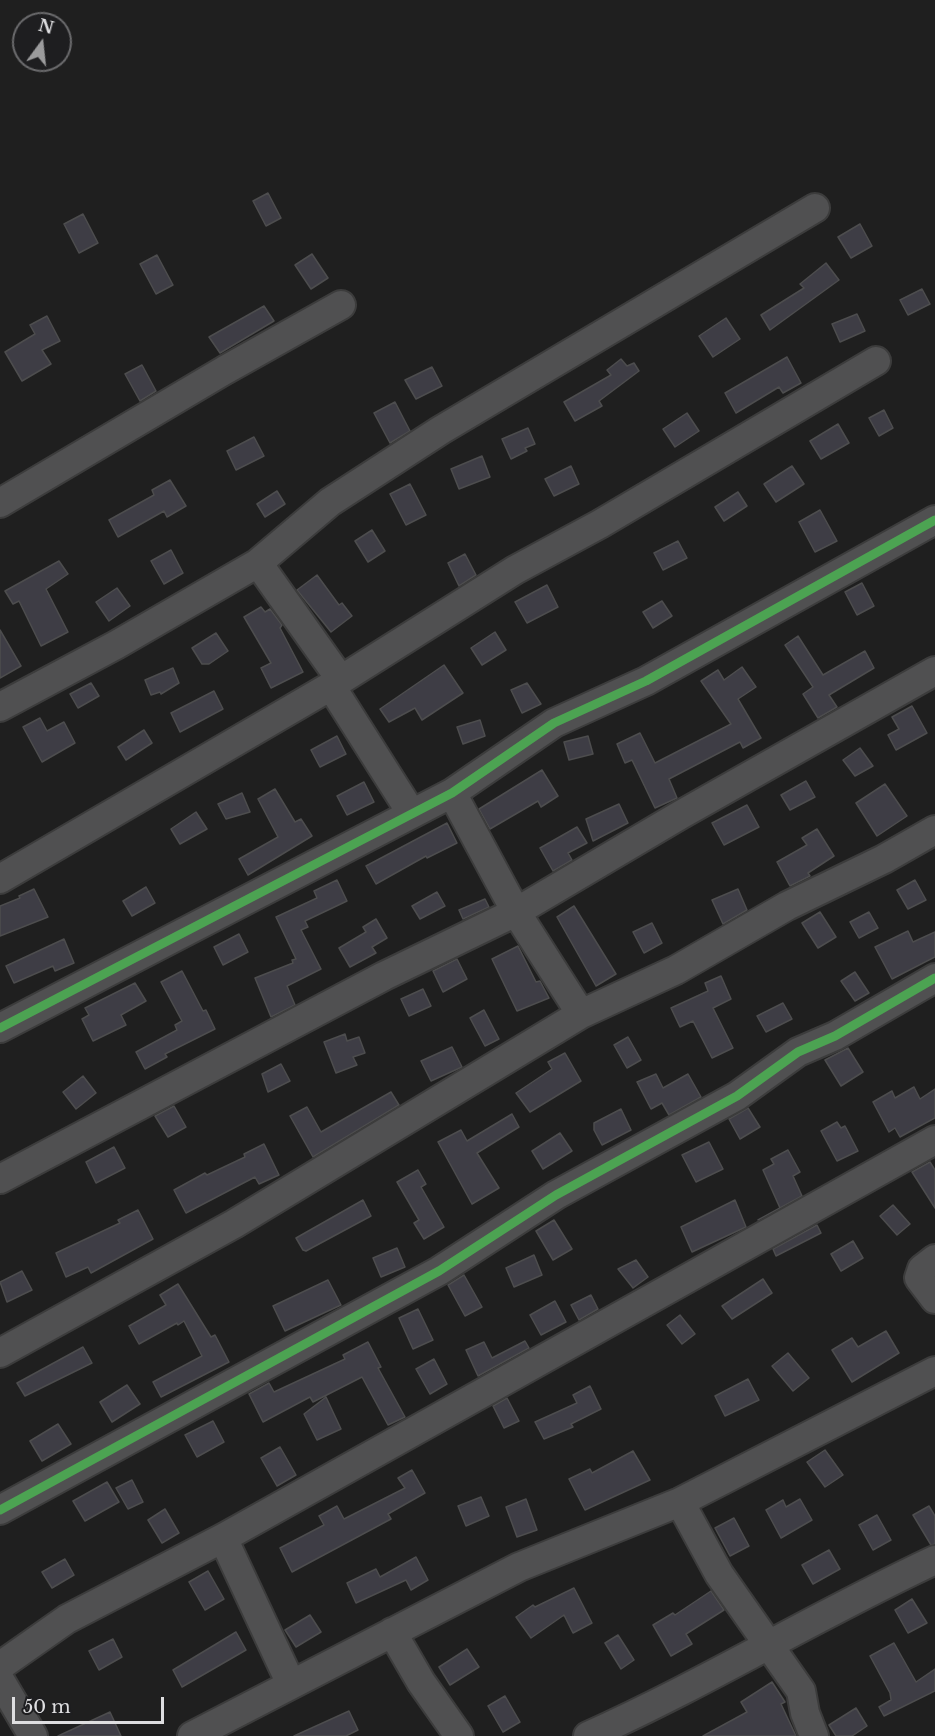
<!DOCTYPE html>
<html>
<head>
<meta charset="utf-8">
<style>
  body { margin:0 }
  #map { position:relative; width:935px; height:1736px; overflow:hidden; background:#1f1f1f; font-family:"Libre Baskerville",serif }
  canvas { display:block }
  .north { position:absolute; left:12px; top:12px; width:60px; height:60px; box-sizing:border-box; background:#1e1e20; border:2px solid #6b6b6d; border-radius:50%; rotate:15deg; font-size:16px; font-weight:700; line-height:24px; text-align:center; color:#dedee0 }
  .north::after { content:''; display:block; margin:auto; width:21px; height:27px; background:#9b9b9c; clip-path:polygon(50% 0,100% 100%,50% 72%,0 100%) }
  .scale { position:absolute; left:12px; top:1697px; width:152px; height:27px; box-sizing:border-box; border:3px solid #dedee0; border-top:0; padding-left:8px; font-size:18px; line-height:21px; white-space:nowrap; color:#dedee0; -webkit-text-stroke:4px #1e1e20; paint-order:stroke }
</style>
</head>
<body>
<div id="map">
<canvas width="935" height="1736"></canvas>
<div class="north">N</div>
<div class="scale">50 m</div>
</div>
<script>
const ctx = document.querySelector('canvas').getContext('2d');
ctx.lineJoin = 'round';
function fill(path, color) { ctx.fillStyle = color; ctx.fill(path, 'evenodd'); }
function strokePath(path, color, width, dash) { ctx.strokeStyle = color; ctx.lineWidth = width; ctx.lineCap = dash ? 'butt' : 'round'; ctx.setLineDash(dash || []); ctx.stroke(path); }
const building = new Path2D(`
  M268 193 281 218 266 226 253 201Z
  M83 214 98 243 79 253 64 224Z
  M860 224 872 246 851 258 838 237Z
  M312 254 328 278 311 289 295 265Z
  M157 255 173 285 156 294 140 264Z
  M826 263 839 280 770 330 761 315 804 288 800 284Z
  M922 289 930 304 908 315 900 300Z
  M264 306 274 321 220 353 209 337Z
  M857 314 865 331 840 342 832 324Z
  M47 316 60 341 42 350 51 364 22 381 5 352 35 334 30 325Z
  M726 318 740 339 713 357 699 336Z
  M787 357 801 383 783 393 779 387 736 413 725 393Z
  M621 359 627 366 634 363 639 371 599 401 602 406 575 421 564 402 611 375 607 370Z
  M142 365 156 391 140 401 125 374Z
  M432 367 442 386 416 399 405 380Z
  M395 402 410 431 390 443 374 413Z
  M884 410 893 428 879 436 869 418Z
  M687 413 699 431 675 447 663 429Z
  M838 424 849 443 821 459 810 441Z
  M528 428 535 444 525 448 527 451 511 459 502 439Z
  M254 437 264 456 236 470 227 451Z
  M482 456 490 477 459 489 451 469Z
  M571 466 579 484 554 496 545 479Z
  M792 466 804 484 776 502 764 484Z
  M170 480 186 506 167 517 164 511 118 537 109 520 154 495 152 490Z
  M410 484 426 515 406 525 390 494Z
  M277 491 285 504 265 517 257 504Z
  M738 492 747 506 724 521 715 507Z
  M820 510 837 541 815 552 799 522Z
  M372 530 385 551 368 562 355 541Z
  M678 541 687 558 663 570 654 553Z
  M171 550 183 573 164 584 151 561Z
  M465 554 476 575 459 586 448 563Z
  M59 561 68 574 46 589 68 632 41 646 19 601 13 604 5 591Z
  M317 575 339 605 342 603 352 616 331 632 297 590Z
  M862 583 874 606 857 615 845 592Z
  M547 585 558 607 527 623 515 602Z
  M117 588 130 606 109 621 96 602Z
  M662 601 672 616 653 628 643 612Z
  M261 607 265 612 270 609 282 625 280 628 303 672 271 688 261 668 271 663 244 617Z
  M0 630 21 666 0 678Z
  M495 632 506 650 482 665 471 648Z
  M216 633 228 651 209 664H202L192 648Z
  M798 636 823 675 865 651 874 668 829 695 837 707 818 718 803 694 813 687 785 645Z
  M444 665 463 693 422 720 415 708 389 722 380 709Z
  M742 667 756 687 738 699 761 738 743 748 740 742 669 779 677 798 655 808 632 760 625 763 617 744 640 733 655 763 731 724 701 681 718 670 724 680Z
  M173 668 179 683 161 694 160 692 151 695 145 680Z
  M91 683 99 696 78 708 70 694Z
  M527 683 541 704 522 713 511 690Z
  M214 691 223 709 180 732 171 713Z
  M912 706 927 733 896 750 888 735 899 729 892 717Z
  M40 718 47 731 64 722 75 743 42 762 23 727Z
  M480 720 485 736 463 744 457 727Z
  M144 730 152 743 126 760 118 747Z
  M337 736 346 754 320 767 311 750Z
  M588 736 593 754 569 760 564 742Z
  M860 748 873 766 855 776 843 760Z
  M542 770 558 796 541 807 538 801 490 829 479 809Z
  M806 781 815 797 790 810 781 795Z
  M364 782 374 802 347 815 337 796Z
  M885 784 907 816 877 836 856 803Z
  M275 789 295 822 301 819 312 836 248 875 239 859 278 837 258 799Z
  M242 793 250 812 226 819 218 804Z
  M619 804 628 823 593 841 586 819Z
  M747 805 759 827 724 845 712 823Z
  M196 812 207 829 180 844 171 829Z
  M447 823 457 843 427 858 426 856 376 884 366 866Z
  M577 827 587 843 568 853 572 860 553 871 540 848Z
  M817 829 834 856 808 873 810 876 790 886 777 862 807 845 802 838Z
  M337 880 347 901 305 921 308 927 301 930 321 969 287 986 295 1005 271 1017 255 978 293 963 292 960 296 959 276 917 317 898 314 891Z
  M915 880 926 900 908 909 897 890Z
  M146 887 155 903 132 916 123 901Z
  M34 889 48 917 0 936V906L20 898 19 896Z
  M738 889 747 910 723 924 712 900Z
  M437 892 445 906 420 919 412 906Z
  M485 899 489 907 463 919 459 910Z
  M574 906 616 974 596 986 557 917Z
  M820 912 836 937 818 948 802 923Z
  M869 912 878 928 859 938 850 922Z
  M376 919 387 938 372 947 376 953 350 967 339 948 366 932 363 927Z
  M652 923 662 943 644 953 633 932Z
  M908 931 913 942 935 932V957L892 979 875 947Z
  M239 934 248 952 223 965 214 947Z
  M64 939 74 963 55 971 53 966 14 983 6 966Z
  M518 946 536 982 540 981 549 998 517 1011 492 959Z
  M457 959 467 979 443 992 433 971Z
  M182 971 203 1011 206 1010 215 1029 165 1054 167 1057 145 1069 136 1052 177 1030 175 1025 182 1021 161 982Z
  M855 972 869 993 855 1001 841 981Z
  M721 976 731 999 713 1008 733 1048 712 1058 693 1021 680 1027 671 1008 708 991 705 983Z
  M135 983 146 1001 121 1015 126 1025 93 1041 82 1019 89 1015 85 1008Z
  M423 989 431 1006 409 1016 401 999Z
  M783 1003 792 1019 766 1032 757 1016Z
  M484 1010 499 1039 485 1046 470 1018Z
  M345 1034 347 1041 359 1037 365 1053 353 1057 357 1065 336 1073 324 1042Z
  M628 1037 641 1060 627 1068 614 1045Z
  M452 1047 462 1067 431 1081 421 1061Z
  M848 1048 863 1072 841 1086 825 1060Z
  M565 1053 581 1081 530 1112 516 1093 552 1069 548 1062Z
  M281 1064 290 1081 268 1092 262 1074Z
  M656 1074 663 1088 688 1074 701 1097 669 1115 662 1103 651 1109 637 1082Z
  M83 1076 96 1093 76 1109 63 1092Z
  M914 1087 920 1099 935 1089V1118L900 1137 895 1128 889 1132 873 1102 892 1091 895 1098Z
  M391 1092 399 1105 313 1157 290 1116 307 1107 321 1132Z
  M174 1106 186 1127 168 1137 155 1116Z
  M748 1108 760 1127 740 1139 729 1119Z
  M621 1109 631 1130 602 1145 594 1130V1123Z
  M512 1114 519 1127 477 1153 499 1188 472 1204 438 1142 461 1130 467 1141Z
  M837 1122 841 1128 845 1126 858 1151 837 1161 821 1131Z
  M560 1133 572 1151 543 1169 532 1151Z
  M709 1142 723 1169 696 1182 682 1155Z
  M264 1144 279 1175 259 1184 255 1177 186 1213 174 1190 205 1173 207 1175 245 1157 244 1154Z
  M114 1147 125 1168 96 1183 86 1162Z
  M788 1150 800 1172 793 1176 802 1196 758 1220 780 1208 763 1170 774 1164 771 1159Z
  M930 1162 935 1170V1208L912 1172Z
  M418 1170 426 1184 421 1187 444 1227 424 1239 414 1223 419 1220 397 1182Z
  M363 1200 371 1216 306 1251 303 1250 296 1238Z
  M735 1200 746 1227 692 1252 681 1227Z
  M893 1205 910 1224 897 1235 880 1216Z
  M138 1210 153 1239 91 1273 88 1267 66 1277 56 1253 120 1223 118 1220Z
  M554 1220 572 1249 553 1260 536 1231Z
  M817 1225 821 1233 776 1256 773 1249Z
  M853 1241 863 1258 841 1271 831 1254Z
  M397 1248 405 1267 381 1277 373 1258Z
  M534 1255 542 1275 514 1287 506 1268Z
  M636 1260 648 1277 633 1288 618 1269Z
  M22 1271 32 1290 7 1302 0 1282Z
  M464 1275 482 1307 465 1316 448 1285Z
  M763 1279 772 1293 732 1319 722 1306Z
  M328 1280 341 1305 285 1331 273 1306Z
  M178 1284 211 1337 215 1335 229 1362 161 1397 153 1382 202 1356 184 1321 178 1325 177 1323 139 1344 129 1326 166 1305 160 1295Z
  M591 1295 598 1309 579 1320 571 1305Z
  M555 1301 566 1322 541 1335 530 1315Z
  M418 1309 433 1340 413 1349 399 1318Z
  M680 1315 695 1334 682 1344 667 1325Z
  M886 1331 899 1353 852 1382 832 1350 852 1338 858 1347Z
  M525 1341 529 1348 478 1376 466 1350 484 1342 492 1358Z
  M368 1342 381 1367 378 1368 405 1417 388 1425 362 1377 313 1402 310 1397 263 1422 249 1394 269 1383 274 1392 345 1359 343 1355Z
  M83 1347 92 1363 25 1396 17 1383Z
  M788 1353 809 1378 793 1391 772 1366Z
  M434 1359 447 1384 430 1394 416 1369Z
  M748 1379 759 1400 725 1416 715 1396Z
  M127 1385 140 1404 112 1422 100 1402Z
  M590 1386 601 1409 571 1424 573 1427 544 1439 535 1422 577 1403 573 1395Z
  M326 1397 341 1429 317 1440 304 1414Z
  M507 1398 519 1421 504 1428 493 1406Z
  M213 1421 224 1442 197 1457 185 1435Z
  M58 1424 71 1444 42 1461 30 1441Z
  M280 1447 296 1475 277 1486 261 1458Z
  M825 1450 843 1475 825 1487 807 1462Z
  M633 1451 650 1480 585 1510 569 1479 590 1469 592 1473Z
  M412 1470 425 1493 388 1514 391 1519 292 1572 280 1548 324 1525 319 1516 337 1506 344 1519 405 1488 398 1478Z
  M132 1480 143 1502 128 1509 116 1488Z
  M107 1482 119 1502 85 1521 73 1501Z
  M481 1497 489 1516 466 1526 458 1506Z
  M526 1499 537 1530 517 1537 506 1507Z
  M800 1499 812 1520 781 1538 766 1510 783 1500 786 1507Z
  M929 1506 935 1516V1544L931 1545 913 1515Z
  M165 1509 179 1533 162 1543 148 1520Z
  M877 1515 891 1540 873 1550 859 1525Z
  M734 1518 749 1546 730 1556 715 1528Z
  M829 1550 840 1569 813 1584 802 1565Z
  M416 1557 428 1580 411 1590 406 1580 356 1603 347 1583 376 1569 380 1577Z
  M65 1559 74 1575 52 1588 42 1572Z
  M208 1571 224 1599 205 1610 189 1582Z
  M574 1588 592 1623 573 1633 564 1615 531 1638 516 1617 533 1605 535 1607Z
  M711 1591 724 1610 686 1634 692 1644 671 1656 653 1625 673 1613 675 1615Z
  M912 1599 927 1623 908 1633 895 1610Z
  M310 1615 321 1632 296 1647 285 1630Z
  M236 1632 246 1650 182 1687 173 1670Z
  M618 1635 634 1660 621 1669 605 1643Z
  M113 1639 122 1657 99 1670 89 1651Z
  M894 1643 916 1682 935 1669V1691L884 1716 879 1707 891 1700 890 1693 870 1656Z
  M467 1649 479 1667 450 1685 439 1667Z
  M772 1682 785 1702 781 1704 796 1736H703L747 1712 741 1702Z
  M505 1696 520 1722 503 1732 488 1706Z
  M856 1708 867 1726 852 1736H836L829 1725Z
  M349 1711 358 1730 346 1736H294Z
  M110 1712 121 1736H58Z`);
const minor = new Path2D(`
  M0 503 225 370 341 305
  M258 563 341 680
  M331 686 412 814
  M0 707 116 645 258 563 330 502 441 430 815 208
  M452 793 516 912 581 1014
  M0 879 331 686 515 570 600 524 876 361
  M0 1028 452 793 554 723 646 681 935 520
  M0 1179 384 976 516 912 682 814 935 671
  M935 1259 922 1269 919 1278 935 1299
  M0 1353 234 1224 581 1014 676 970 787 906 884 859 935 830
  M680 1502 719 1574 801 1691 805 1713 814 1736
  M0 1510 439 1271 556 1195 737 1096 798 1052 835 1036 935 978
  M223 1538 291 1684
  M392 1632 421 1682 459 1736
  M0 1666 67 1619 223 1538 935 1140
  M0 1680 33 1736
  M192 1736 519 1567 680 1502 935 1371
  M588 1736C706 1683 817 1615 935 1560`);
const cycleway = new Path2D(`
  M0 1028 452 793 554 723 646 681 935 520
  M0 1510 439 1271 556 1195 737 1096 798 1052 835 1036 935 978`);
fill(building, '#3e3d45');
strokePath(building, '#4d4d4e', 1.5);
strokePath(minor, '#3c3c3c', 32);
strokePath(minor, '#505051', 28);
strokePath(cycleway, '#4ca352', 9);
</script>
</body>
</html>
